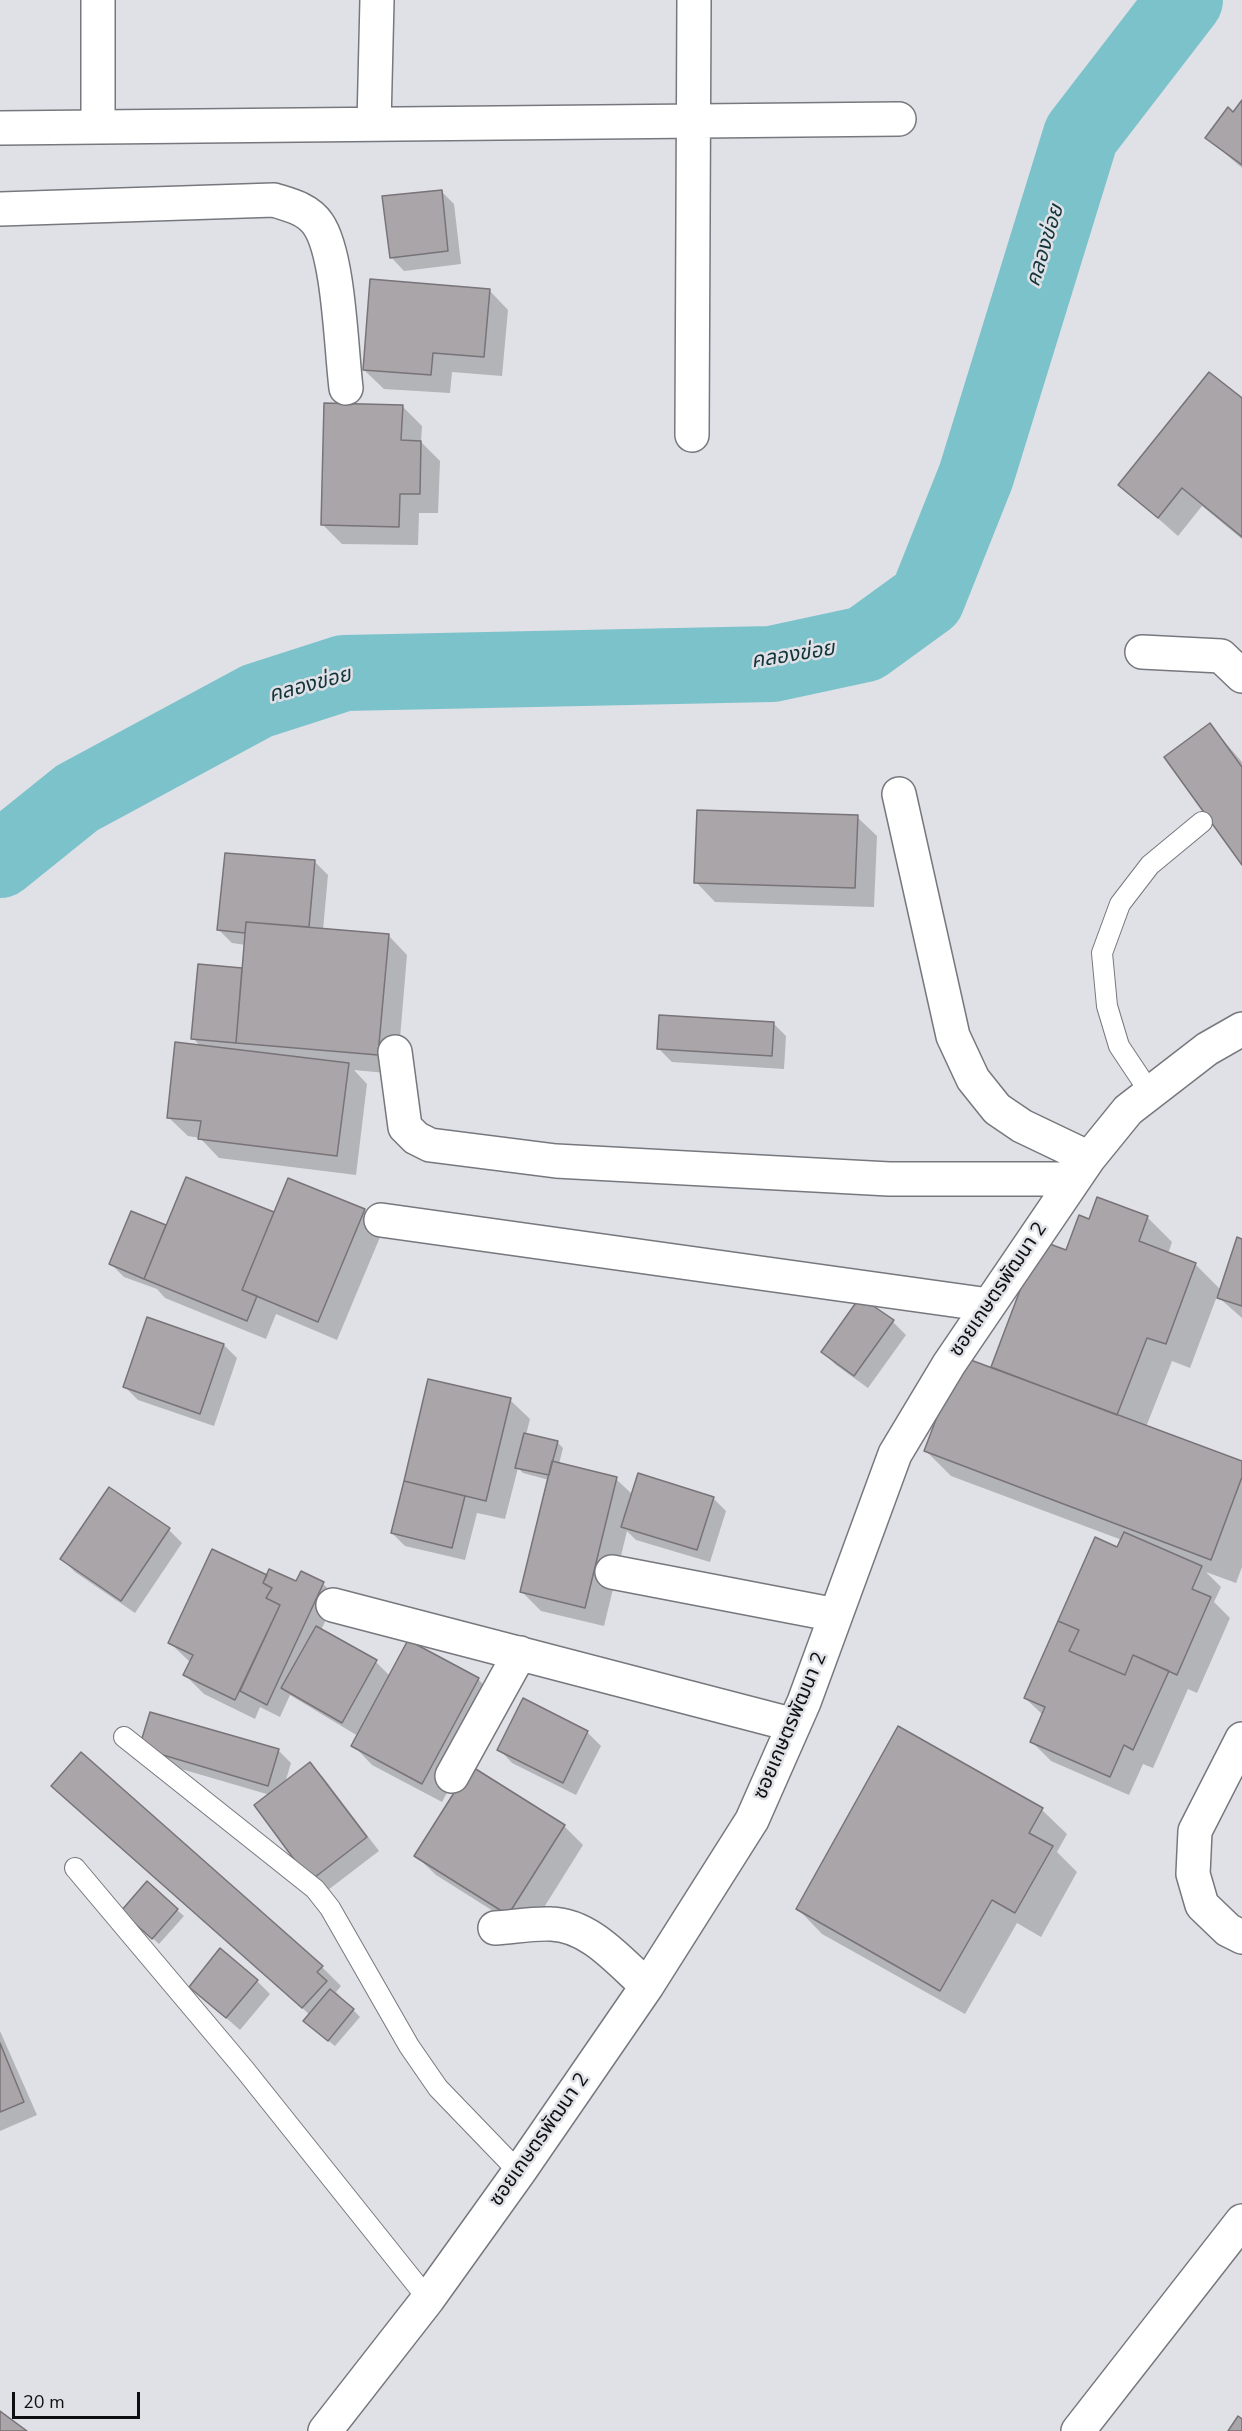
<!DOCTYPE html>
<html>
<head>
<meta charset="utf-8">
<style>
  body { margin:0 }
  #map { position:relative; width:1242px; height:2431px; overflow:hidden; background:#dfe1e7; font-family:"Nunito Sans",sans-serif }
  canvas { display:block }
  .scale { position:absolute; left:12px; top:2392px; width:128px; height:27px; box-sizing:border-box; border:3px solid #0e0f10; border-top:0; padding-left:8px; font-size:18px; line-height:21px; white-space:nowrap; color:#0e0f10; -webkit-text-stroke:4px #dfe1e7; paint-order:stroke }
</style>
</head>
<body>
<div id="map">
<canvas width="1242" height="2431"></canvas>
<div class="scale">20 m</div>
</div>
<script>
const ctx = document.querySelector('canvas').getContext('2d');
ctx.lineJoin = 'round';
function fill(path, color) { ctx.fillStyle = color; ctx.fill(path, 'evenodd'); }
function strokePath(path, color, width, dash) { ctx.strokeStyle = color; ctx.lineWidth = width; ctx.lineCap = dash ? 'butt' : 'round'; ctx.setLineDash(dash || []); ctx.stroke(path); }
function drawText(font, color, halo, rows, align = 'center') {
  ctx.font = font + ' "Nunito Sans","Noto Sans Thai",sans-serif'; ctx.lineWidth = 5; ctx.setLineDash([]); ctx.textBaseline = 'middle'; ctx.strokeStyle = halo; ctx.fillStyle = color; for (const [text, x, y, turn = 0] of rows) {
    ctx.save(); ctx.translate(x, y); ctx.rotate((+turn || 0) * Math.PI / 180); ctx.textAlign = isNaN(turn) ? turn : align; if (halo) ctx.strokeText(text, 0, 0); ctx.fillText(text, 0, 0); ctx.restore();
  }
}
const shadow = new Path2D(`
  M1242 102V168L1207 138 1233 114Z
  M441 191 454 204 461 264 404 271 391 257Z
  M489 290 508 310 502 376 452 372 450 393 384 389 364 370Z
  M1242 400V539L1202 506 1178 536 1120 485Z
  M402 406 422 426 421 442 440 461 438 513H419L418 545 342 544 322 524Z
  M1210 725 1242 762V863Z
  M857 817 877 836 874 907 715 902 696 882Z
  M315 862 328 875 323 930 388 935 407 955 397 1074 354 1070 367 1084 356 1175 219 1158 200 1138 188 1136 168 1117 201 1047 193 1038 199 966 244 970 246 945 232 943 219 930Z
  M773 1023 786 1036 784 1069 672 1062 658 1048Z
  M187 1179 274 1214 364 1211 383 1230 337 1340 276 1314 266 1339 165 1298 157 1289 124 1277 111 1264 165 1226 167 1228Z
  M1147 1217 1172 1242 1168 1254 1195 1264 1221 1290 1242 1241V1318L1217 1296 1190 1368 1172 1361 1146 1427 1242 1463V1567L1236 1583 1206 1572 1221 1587 1214 1602 1230 1618 1197 1693 1188 1689 1153 1768 1143 1764 1129 1795 1051 1761 1032 1742 1043 1715 1025 1698 1122 1540 951 1476 926 1451 991 1369 1040 1242 1067 1252 1089 1221Z
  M893 1322 906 1335 868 1388 836 1365 823 1352Z
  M224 1345 237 1358 214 1426 138 1400 125 1387Z
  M430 1380 510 1400 530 1419 526 1435 557 1442 563 1448 559 1464 616 1479 633 1495 713 1498 726 1511 710 1562 636 1540 627 1531 604 1626 541 1611 522 1592 549 1480 523 1473 518 1468 505 1519 477 1513 465 1560 405 1546 392 1533Z
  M109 1489 169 1530 182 1543 135 1613 75 1572 62 1559Z
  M302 1573 323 1584 337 1597 321 1630 376 1662 390 1676 478 1679 497 1699 442 1802 372 1765 353 1745 358 1736 290 1695 280 1717 260 1707 255 1719 204 1694 185 1675 191 1663 170 1643 267 1577 297 1583Z
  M523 1700 587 1732 601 1746 576 1795 512 1763 499 1749Z
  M899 1729 1042 1810 1067 1834 1057 1852 1077 1872 1041 1937 1017 1923 965 2014 822 1934 798 1909Z
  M141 1748 278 1750 291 1763 285 1783 310 1764 323 1777 379 1851 324 1893 270 1795 154 1761Z
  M72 1805 322 1967 341 1986 336 1992 360 2017 335 2046 311 2027 310 2015Z
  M564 1826 583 1845 528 1933 436 1875 416 1856Z
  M147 1884 184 1916 159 1944 129 1917Z
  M257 1981 270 1994 240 2030 191 1987Z
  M0 2031 37 2115 0 2131Z`);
const river = new Path2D(`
  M0 860 77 798 257 701 344 673 772 664 865 644 927 599 976 476 1081 135 1185 0`);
const building = new Path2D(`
  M1242 100V165L1205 138 1228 107 1233 112Z
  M442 190 448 251 390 258 382 196Z
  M370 279 490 289 484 357 433 353 431 375 363 370Z
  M1209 372 1242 398V537L1182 488 1158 518 1118 485Z
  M324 403 403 405 401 440 421 441 420 494H400L399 527 321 525Z
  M1210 723 1242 767V865L1164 757Z
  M697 810 858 815 855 888 694 883Z
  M225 853 315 860 309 927 246 922 245 933 217 930Z
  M246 922 389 934 378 1055 236 1043Z
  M198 964 242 968 236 1043 191 1039Z
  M659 1015 774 1022 772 1056 657 1049Z
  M175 1042 349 1063 337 1156 198 1139 201 1121 167 1118Z
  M186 1177 274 1212 242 1290 257 1296 247 1321 144 1279Z
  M288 1178 365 1209 318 1322 242 1290Z
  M1097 1197 1148 1216 1139 1241 1196 1263 1166 1344 1147 1338 1117 1415 991 1367 1039 1240 1066 1250 1079 1215 1089 1219Z
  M131 1211 166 1225 144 1279 109 1264Z
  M1237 1237 1242 1239V1306L1217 1298Z
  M860 1297 894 1320 854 1376 821 1352Z
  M147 1317 224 1344 200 1414 123 1387Z
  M960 1356 1242 1461V1477L1211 1560 924 1451Z
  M428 1379 511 1398 486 1501 404 1481Z
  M524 1433 558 1441 549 1475 515 1468Z
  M552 1461 617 1477 585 1608 520 1592Z
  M638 1473 714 1497 697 1550 621 1527Z
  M404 1481 465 1496 452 1548 391 1533Z
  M109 1487 170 1528 121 1601 60 1559Z
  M1124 1532 1202 1566 1192 1589 1211 1597 1177 1675 1133 1655 1125 1675 1069 1651 1079 1630 1058 1621 1095 1537 1117 1547Z
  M212 1549 267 1575 263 1583 272 1588 266 1598 280 1605 235 1700 183 1675 193 1655 168 1643Z
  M269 1569 296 1581 301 1571 324 1582 267 1705 240 1691 280 1605 266 1598 272 1588 263 1583Z
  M1058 1621 1079 1630 1069 1651 1125 1675 1133 1655 1169 1671 1133 1750 1124 1745 1110 1777 1030 1742 1045 1707 1024 1698Z
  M316 1626 377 1660 342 1723 281 1688Z
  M408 1640 479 1678 422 1784 351 1746Z
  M523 1698 588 1731 563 1783 497 1750Z
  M150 1712 279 1749 268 1786 139 1748Z
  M898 1726 1043 1808 1029 1833 1053 1846 1015 1913 992 1900 940 1991 796 1909Z
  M81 1752 323 1966 317 1972 327 1981 302 2008 51 1786Z
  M310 1762 367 1837 310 1881 254 1805Z
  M471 1766 565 1825 508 1915 414 1856Z
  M147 1881 178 1909 152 1939 121 1911Z
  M220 1948 258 1980 226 2018 189 1987Z
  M330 1989 354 2009 328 2041 303 2021Z
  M0 2043 24 2102 0 2112Z
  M0 2411 27 2431H0Z
  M1238 2416 1242 2419V2431H1228Z`);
const service = new Path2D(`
  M1151 1094 1119 1046 1107 1006 1102 953 1120 904 1150 865 1202 822
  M124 1737 315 1889 330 1908 409 2046 438 2088 519 2172
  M75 1868 245 2070 428 2299`);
const minor = new Path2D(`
  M98 0V127
  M374 124 377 0
  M0 128 899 119
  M0 209 274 200C290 205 308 209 318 224 339 254 341 348 346 388
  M692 435 694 0
  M1142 652 1221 656 1242 676
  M899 794 953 1036 973 1079 997 1109 1022 1126 1089 1158
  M395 1052 405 1127 416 1138 430 1145 556 1161 889 1179H1074
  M381 1220 989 1305
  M612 1572 836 1615
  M333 1605 794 1725
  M1242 1739 1195 1831 1193 1874 1202 1905 1228 1930 1242 1937
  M452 1776 520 1653
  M495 1928C513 1927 533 1923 551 1924 590 1925 620 1962 647 1986
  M325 2431 428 2299 519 2172 647 1986 752 1820 804 1702 895 1454 949 1364 1089 1158 1128 1110 1207 1049 1242 1029
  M1078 2431 1242 2221`);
const streetNames = [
  ["ซอยเกษตรพัฒนา 2",999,1290,-56],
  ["ซอยเกษตรพัฒนา 2",791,1726,-67],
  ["ซอยเกษตรพัฒนา 2",540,2140,-55]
];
const waterNames = [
  ["คลองข่อย",1046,246,-73],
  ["คลองข่อย",793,656,-9],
  ["คลองข่อย",310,686,-15]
];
fill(shadow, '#0003');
strokePath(river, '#7cc2cb', 76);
fill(building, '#aaa5a9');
strokePath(building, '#787377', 1.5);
strokePath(service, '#77787e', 22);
strokePath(minor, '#77787e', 36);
strokePath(service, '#fff', 20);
strokePath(minor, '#fff', 33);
drawText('20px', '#0e0f10', '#dfe1e7', streetNames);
drawText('italic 21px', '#113439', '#dfe1e7', waterNames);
</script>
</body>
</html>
